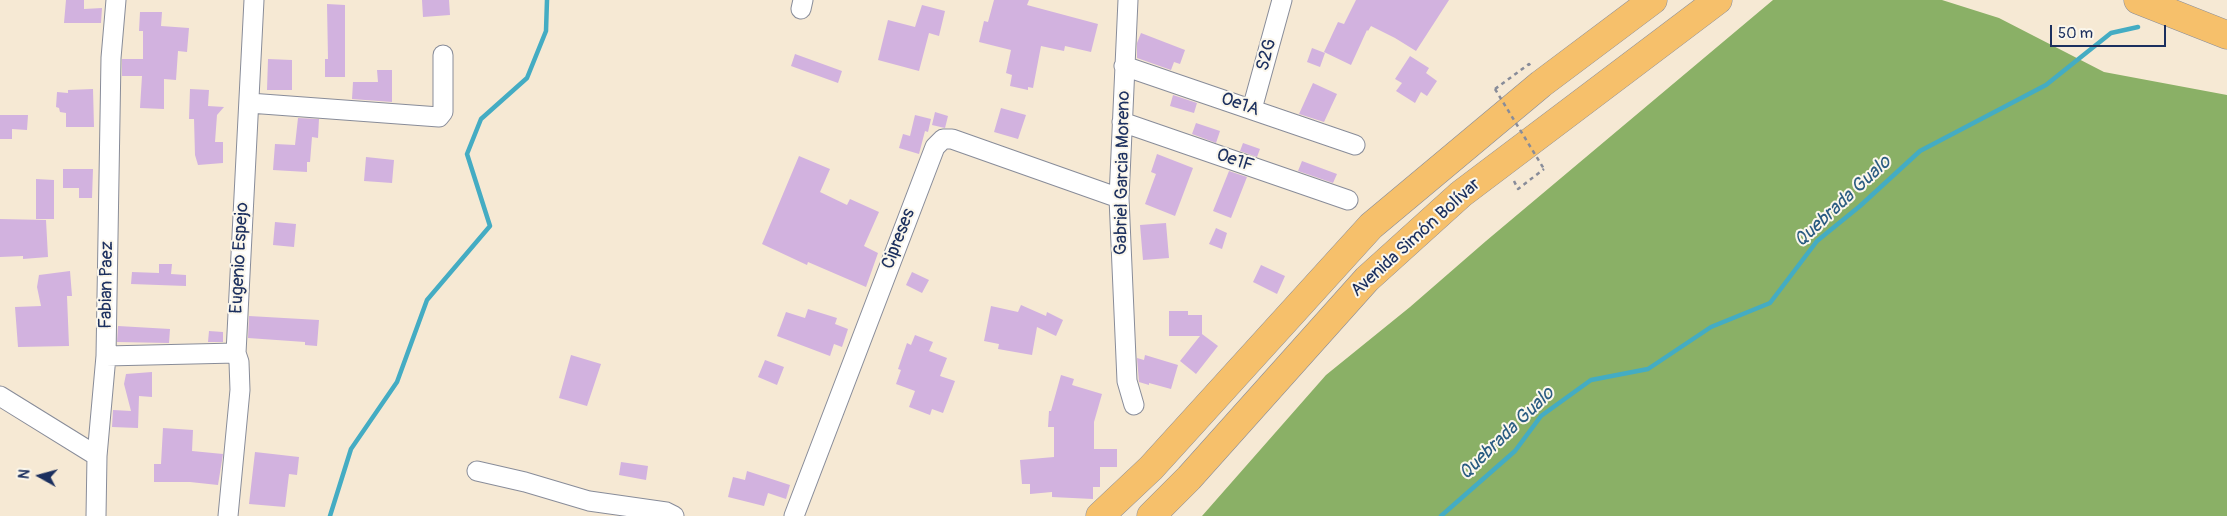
<!DOCTYPE html>
<html>
<head>
<meta charset="utf-8">
<style>
  body { margin:0 }
  #map { position:relative; width:2227px; height:516px; overflow:hidden; background:#f6e9d4; font-family:Pangolin,sans-serif }
  canvas { display:block }
  .north { position:absolute; left:15px; top:451px; width:50px; height:50px; -webkit-text-stroke:4px #fbf7ec; paint-order:stroke; rotate:277deg; font-size:14px; font-weight:700; line-height:20px; text-align:center; color:#1b2f5e }
  .north::after { content:''; display:block; margin:auto; width:18px; height:22px; background:#1b2f5e; clip-path:polygon(50% 0,100% 100%,50% 72%,0 100%) }
  .scale { position:absolute; left:2050px; top:25px; width:116px; height:22px; box-sizing:border-box; border:2px solid #1b2f5e; border-top:0; padding-left:6px; font-size:15px; line-height:18px; white-space:nowrap; color:#1b2f5e; -webkit-text-stroke:4px #fbf7ec; paint-order:stroke }
</style>
</head>
<body>
<div id="map">
<canvas width="2227" height="516"></canvas>
<div class="north">N</div>
<div class="scale">50 m</div>
</div>
<script>
const ctx = document.querySelector('canvas').getContext('2d');
ctx.lineJoin = 'round';
function fill(path, color) { ctx.fillStyle = color; ctx.fill(path, 'evenodd'); }
function strokePath(path, color, width, dash) { ctx.strokeStyle = color; ctx.lineWidth = width; ctx.lineCap = dash ? 'butt' : 'round'; ctx.setLineDash(dash || []); ctx.stroke(path); }
function drawText(font, color, halo, rows, align = 'center') {
  ctx.font = font + ' Pangolin,sans-serif'; ctx.lineWidth = 4; ctx.setLineDash([]); ctx.textBaseline = 'middle'; ctx.strokeStyle = halo; ctx.fillStyle = color; for (const [text, x, y, turn = 0] of rows) {
    ctx.save(); ctx.translate(x, y); ctx.rotate((+turn || 0) * Math.PI / 180); ctx.textAlign = isNaN(turn) ? turn : align; if (halo) ctx.strokeText(text, 0, 0); ctx.fillText(text, 0, 0); ctx.restore();
  }
}
const forest = new Path2D(`
  M1773 0H1942L1999 18 2104 72 2227 95V516H1202L1326 375 1410 307 1486 241Z`);
const stream = new Path2D(`
  M330 516 351 449 397 382 427 300 490 226 467 154 481 119 527 78 546 31 547 0
  M1441 516 1515 451 1541 416 1591 380 1648 369 1711 327 1770 303 1817 241 1860 206 1920 151 2046 85 2111 33 2138 27`);
const building = new Path2D(`
  M66 0H84V9L102 8 101 23H64Z
  M422 0H449L450 15 423 17Z
  M994 0H1029L1027 5 1098 24 1091 52 1065 46 1064 51 1041 46 1033 88 1028 87V90L1010 86 1012 75 1006 73 1011 50 979 42 984 21 988 22Z
  M1356 0H1449L1416 51 1395 38 1371 26 1368 31 1367 30 1351 65 1324 52 1338 22 1344 24Z
  M327 4 345 5V77H325V59H328Z
  M922 5 945 11 939 36 929 33 919 71 878 60 888 20 915 27Z
  M140 12H162L161 26 189 28 187 52 178 51 176 80 164 79V109L140 108 142 76H122V59H143V31H139Z
  M1141 33 1185 50 1180 64 1174 62 1171 70 1137 58V43Z
  M1312 48 1325 53 1320 67 1307 62Z
  M795 54 842 71 838 83 791 66Z
  M1410 56 1429 68 1426 73 1437 81 1427 96 1421 92 1415 103 1396 91 1402 83 1395 79Z
  M268 59 292 60V90H267Z
  M377 70H392V102L352 99 353 82H378Z
  M1313 83 1337 94 1324 122 1299 114Z
  M93 89 94 127H66V113L60 112 59 108 56 107 57 92 68 93V90Z
  M190 89 209 90 208 106 224 107 217 115 215 142H223V163L198 165 195 155 194 119H189Z
  M1173 95 1197 103 1194 113 1170 106Z
  M1001 108 1026 115 1018 139 994 132Z
  M935 112 948 116 945 128 932 125Z
  M0 115H28L27 130 12 129V139H0Z
  M915 115 931 119 928 132 925 131 919 154 899 148 903 134 910 136Z
  M298 118 319 119 318 138 312 137 310 162H307V172L273 170 275 144 295 145Z
  M1196 123 1220 131 1216 143 1192 134Z
  M1243 143 1260 149 1257 157 1240 151Z
  M1157 154 1193 168 1175 216 1145 204 1156 174 1151 172Z
  M799 156 830 169 820 192 847 205 850 199 879 212 864 246 878 253 866 287 808 262 807 265 762 244Z
  M366 157 394 160 392 183 364 181Z
  M1302 161 1337 174 1333 183 1298 171Z
  M63 169H93L92 198H79V188H63Z
  M1229 171 1247 177 1231 218 1213 211Z
  M36 179 54 180V219H36Z
  M0 219 46 220 48 257 23 259V256L0 257Z
  M275 222 296 224 294 247 273 245Z
  M1166 223 1169 258 1143 260 1140 225Z
  M1216 228 1227 233 1222 249 1209 244Z
  M159 264H172L171 274 186 275V286L131 284 132 272 159 273Z
  M1261 265 1285 276 1277 294 1253 282Z
  M70 271 72 296H67L69 346 18 347 15 307 41 306 37 287 39 275Z
  M912 272 929 280 922 293 906 285Z
  M1021 305 1046 316 1047 312 1063 320 1056 336 1037 327 1032 355 998 349 999 344 984 341 991 306 1018 312Z
  M808 309 837 318 835 324 848 329 842 347 834 344 830 356 777 336 786 312 805 318Z
  M1169 311H1188V315H1202V334L1218 346 1196 374 1180 361 1200 336H1169Z
  M249 316 319 320 317 346 305 345V342L248 338Z
  M118 326 170 329 169 343 117 342Z
  M209 331 223 332V342H208Z
  M915 335 933 342 929 351 947 358 940 376 955 381 943 413 932 409 930 415 909 407 915 391 896 384 901 370 898 369 907 343 911 345Z
  M571 355 601 364 587 406 559 398Z
  M1145 355 1178 365 1171 389 1149 383V385L1139 382 1137 358 1144 360Z
  M765 360 784 367 777 385 758 377Z
  M152 372V397L139 396 138 428 112 427 113 410 131 411 124 384 126 374Z
  M1061 375 1074 379 1072 385 1102 394 1094 422V449H1117V467H1100V487H1093V499L1052 497V492L1030 494V484H1022L1020 460 1054 457V427H1048L1049 411H1051Z
  M163 428 193 430 192 451 223 454 218 485 190 482H154V464H161Z
  M255 452 299 457 297 475 289 474 285 507 249 504Z
  M621 462 648 466 646 480 619 475Z
  M747 471 790 485 786 499 768 493 764 506 728 497 733 477 745 480Z`);
const path = new Path2D(`
  M1495 89 1529 64 1531 67
  M1514 181 1518 189 1544 169`);
const minor = new Path2D(`
  M1128 0 1119 198 1127 381 1134 405
  M801 9 803 0
  M1124 66 1355 145
  M249 103 439 117 443 112V55
  M1252 109 1282 0
  M1122 122 1348 200
  M106 356 236 353
  M0 396 97 456 106 356 111 58 116 0
  M477 471 525 482 589 501 666 512 674 516
  M96 516 97 456
  M228 516 240 390 239 362 236 353 254 0
  M794 516 935 147 943 139H952L1119 198`);
const highway = new Path2D(`
  M2138 0 2227 35
  M1100 516 1151 468 1371 226 1541 84 1653 0
  M1151 516 1189 478 1367 279 1461 194 1718 0`);
const pathBridge = new Path2D(`
  M1495 89 1544 169`);
const streetNames = [
  ["S2G",1267,55,-75],
  ["Oe1A",1240,105,19],
  ["Oe1F",1235,161,19],
  ["Gabriel Garcia Moreno",1123,173,-89],
  ["Avenida Simón Bolívar",1416,238,-42],
  ["Cipreses",899,239,-69],
  ["Eugenio Espejo",240,258,-87],
  ["Fabian Paez",107,285,-89]
];
const waterNames = [
  ["Quebrada Gualo",1843,202,-43],
  ["Quebrada Gualo",1507,434,-44]
];
fill(forest, '#8ab066');
strokePath(stream, '#44acc3', 4.5);
fill(building, '#d2b2df');
strokePath(minor, '#888c99', 21);
strokePath(highway, '#888c99', 29);
strokePath(path, '#888c99', 2.5, [4, 4]);
strokePath(minor, '#fff', 19);
strokePath(highway, '#f6c06b', 28);
strokePath(pathBridge, '#888c99', 2.5, [4, 4]);
drawText('18px', '#1b2f5e', '#fbf7ec', streetNames);
drawText('italic 19px', '#295b81', '#fbf7ec', waterNames);
</script>
</body>
</html>
